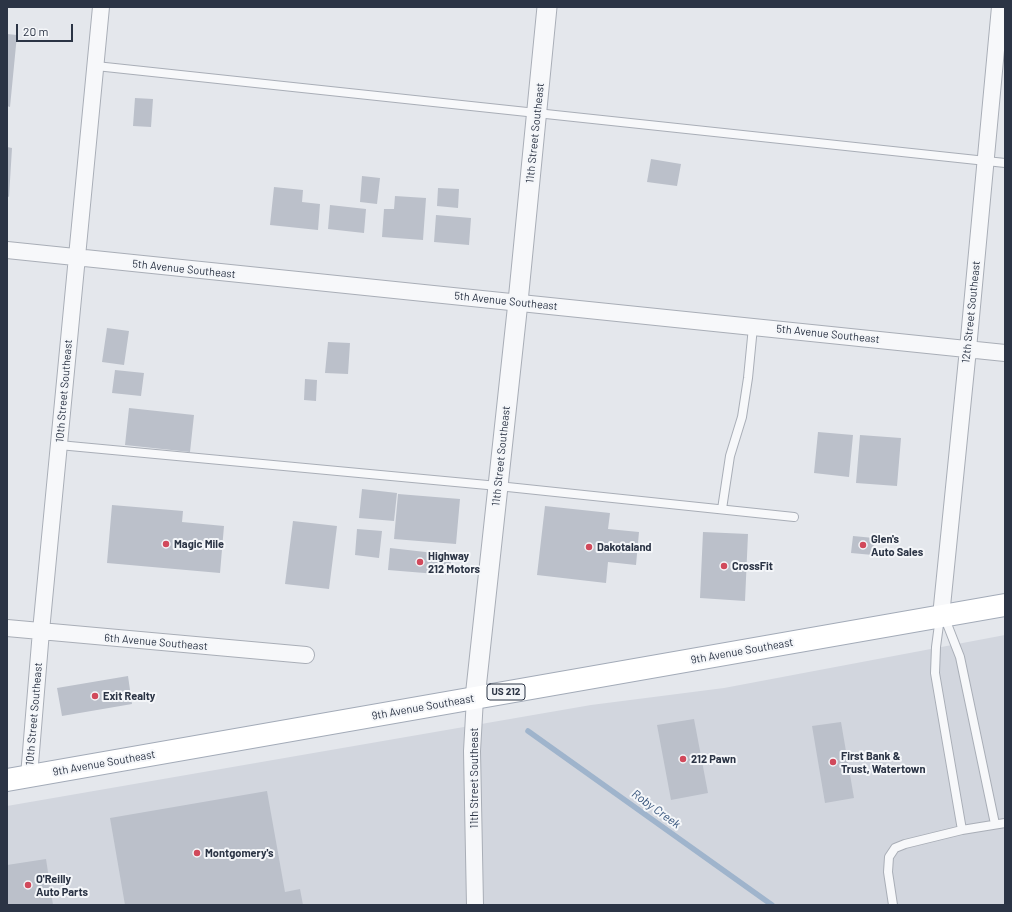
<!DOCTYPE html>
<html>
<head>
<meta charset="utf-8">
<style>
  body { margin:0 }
  #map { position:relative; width:1012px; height:912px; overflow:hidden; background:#e4e7ec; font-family:Barlow,sans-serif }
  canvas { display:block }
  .frame { position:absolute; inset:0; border:8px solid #2b3445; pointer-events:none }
  .scale { position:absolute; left:16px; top:24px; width:57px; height:18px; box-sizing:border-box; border:2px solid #2b3445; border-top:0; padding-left:5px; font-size:12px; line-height:14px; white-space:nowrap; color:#2b3445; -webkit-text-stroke:3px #f4f6f9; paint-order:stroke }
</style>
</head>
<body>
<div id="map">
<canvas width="1012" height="912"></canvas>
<div class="frame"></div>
<div class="scale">20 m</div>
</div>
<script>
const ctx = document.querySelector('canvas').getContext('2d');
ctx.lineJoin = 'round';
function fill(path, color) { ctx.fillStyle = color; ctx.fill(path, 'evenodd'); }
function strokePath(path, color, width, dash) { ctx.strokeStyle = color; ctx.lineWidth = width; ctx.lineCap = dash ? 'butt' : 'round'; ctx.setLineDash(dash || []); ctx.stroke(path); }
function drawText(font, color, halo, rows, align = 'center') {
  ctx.font = font + ' Barlow,sans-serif'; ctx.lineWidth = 4; ctx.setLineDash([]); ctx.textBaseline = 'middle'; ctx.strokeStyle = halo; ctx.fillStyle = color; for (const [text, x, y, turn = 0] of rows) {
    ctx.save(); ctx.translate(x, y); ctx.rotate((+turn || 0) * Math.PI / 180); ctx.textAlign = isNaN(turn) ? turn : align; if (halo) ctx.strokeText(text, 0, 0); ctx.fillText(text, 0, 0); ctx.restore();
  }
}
const built = new Path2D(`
  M1005 635V905H7V806L591 705 724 688Z`);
const stream = new Path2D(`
  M528 731 772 905`);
const building = new Path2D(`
  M7 34 17 35 10 107 7 106Z
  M135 98 153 99 151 127 133 126Z
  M7 147 12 148 9 197 7 196Z
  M651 159 681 164 677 186 647 182Z
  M362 176 380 178 377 204 360 202Z
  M274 187 303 190 302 202 320 204 318 230 270 225Z
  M438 188 459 189 458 208 437 206Z
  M395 196 426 198 423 240 382 237 384 209H394Z
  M330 205 366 209 364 233 328 229Z
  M436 215 471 218 469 245 434 242Z
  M107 328 129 331 124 365 102 362Z
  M328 342 350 343 348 374 325 373Z
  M115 370 144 373 141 396 112 393Z
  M305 379 317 380 316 401 304 400Z
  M129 408 194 415 190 452 125 445Z
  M818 432 853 435 849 477 814 473Z
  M860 435 901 438 897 486 856 483Z
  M362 489 397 493 394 521 359 518Z
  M398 494 460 499 456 544 394 539Z
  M112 505 183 511 182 522 224 526 220 573 107 563Z
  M545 506 610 513 608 529 639 532 636 565 608 562 606 583 537 575Z
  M293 521 337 526 329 589 285 584Z
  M357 529 382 531 379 558 355 555Z
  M703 532 748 534 745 601 700 598Z
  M853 536 874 538 873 555 851 553Z
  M390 548 452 555 449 575 388 570Z
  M128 676 132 704 62 716 57 688Z
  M694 719 708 793 671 800 657 725Z
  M841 722 854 798 825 803 812 726Z
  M267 791 285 892 300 889 303 905H125L110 818Z
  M46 859 53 905H7V865Z`);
const service = new Path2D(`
  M96 66 1005 163
  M59 445 498 486 794 517
  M722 509 730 456 742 417 748 378 753 327
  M944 616 960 657 995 824
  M940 617 936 647 935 673 962 830
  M893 905 888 872 889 857 895 848 905 844 962 830 1005 823`);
const minor = new Path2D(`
  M7 250 1005 353
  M941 616 968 349 1000 7
  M7 628 306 655
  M29 776 41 631 101 7
  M475 905 472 751 475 698`);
const tertiary = new Path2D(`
  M475 698 518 302 547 7`);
const primary = new Path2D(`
  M7 780 1005 605`);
const markers = [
  [166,544,4,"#d1495b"],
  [863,545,4,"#d1495b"],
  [589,547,4,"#d1495b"],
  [420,562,4,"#d1495b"],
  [724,566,4,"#d1495b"],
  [95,696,4,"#d1495b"],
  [683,759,4,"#d1495b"],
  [833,762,4,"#d1495b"],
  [197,853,4,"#d1495b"],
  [28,885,4,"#d1495b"]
];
const shields = [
  [506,692,38]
];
const shieldNames = [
  ["US 212",506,692]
];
const streetNames = [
  ["11th Street Southeast",535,133,-84],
  ["5th Avenue Southeast",184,269,6],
  ["5th Avenue Southeast",506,301,6],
  ["12th Street Southeast",971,312,-84],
  ["5th Avenue Southeast",828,334,6],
  ["10th Street Southeast",64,391,-85],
  ["11th Street Southeast",501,456,-84],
  ["6th Avenue Southeast",156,642,5],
  ["9th Avenue Southeast",742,651,-10],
  ["9th Avenue Southeast",423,707,-10],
  ["10th Street Southeast",34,714,-85],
  ["9th Avenue Southeast",104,763,-10],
  ["11th Street Southeast",474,778,-90]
];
const poiNames = [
  ["Glen's",871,539],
  ["Auto Sales",871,552],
  ["Magic Mile",174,544],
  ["Dakotaland",597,547],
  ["Highway",428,556],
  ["212 Motors",428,569],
  ["CrossFit",732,566],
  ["Exit Realty",103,696],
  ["First Bank &",841,756],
  ["Trust, Watertown",841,769],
  ["212 Pawn",691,759],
  ["Montgomery's",205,853],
  ["O'Reilly",36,879],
  ["Auto Parts",36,892]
];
const waterNames = [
  ["Roby Creek",656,809,36]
];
fill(built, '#d2d6de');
strokePath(stream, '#9fb4cc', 5.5);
fill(building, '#bbc0ca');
strokePath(service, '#a9aeb7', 10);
strokePath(minor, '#a9aeb7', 18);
strokePath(tertiary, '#a9aeb7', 21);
strokePath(primary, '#a3abb8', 24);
strokePath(service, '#f7f8fa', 8);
strokePath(minor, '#f7f8fa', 16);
strokePath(tertiary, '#f7f8fa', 19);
strokePath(primary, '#fff', 22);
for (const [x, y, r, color] of markers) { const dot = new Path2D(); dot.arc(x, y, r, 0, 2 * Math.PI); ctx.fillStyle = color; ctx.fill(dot); strokePath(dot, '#f4f6f9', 1.5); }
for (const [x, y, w] of shields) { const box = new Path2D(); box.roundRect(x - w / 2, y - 8, w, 16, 3); ctx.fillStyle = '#f4f6f9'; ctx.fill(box); strokePath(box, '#2b3445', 1); }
drawText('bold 10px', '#2b3445', null, shieldNames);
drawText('11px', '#2b3445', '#f4f6f9', streetNames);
drawText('bold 11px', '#2b3445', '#f4f6f9', poiNames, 'left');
drawText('italic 12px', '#34527a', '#f4f6f9', waterNames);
</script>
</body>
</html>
